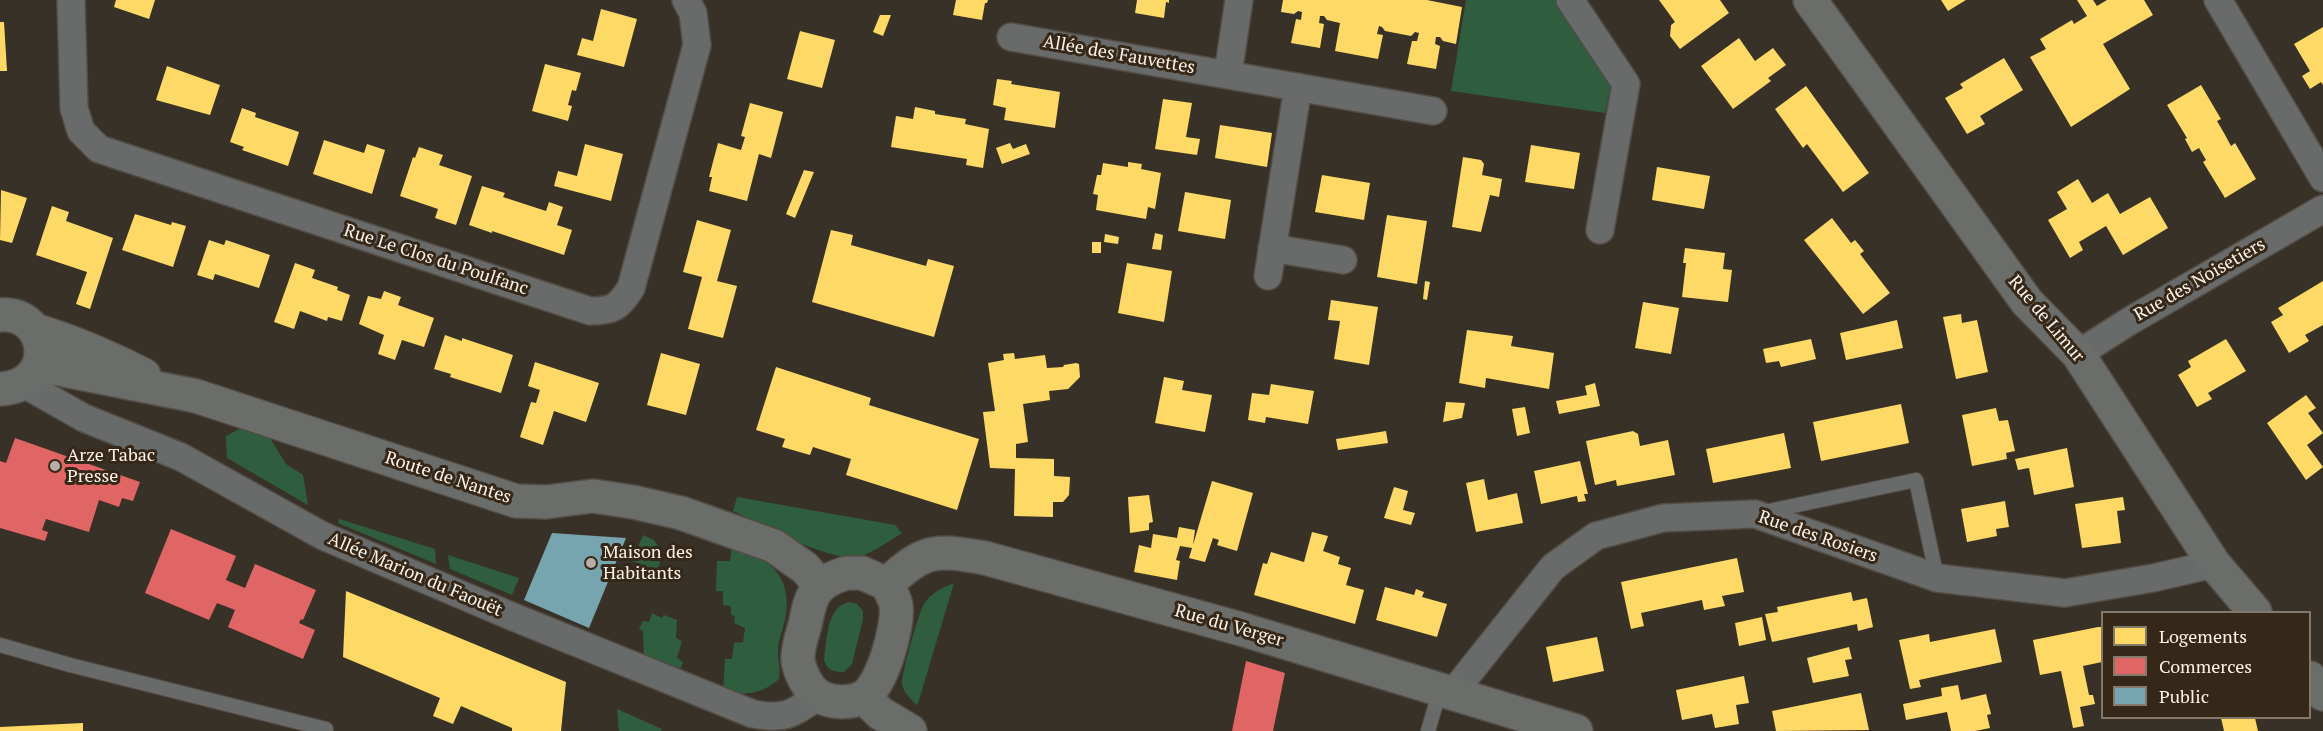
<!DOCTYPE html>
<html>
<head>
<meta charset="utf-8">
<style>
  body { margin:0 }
  #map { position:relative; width:2323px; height:731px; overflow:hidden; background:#383128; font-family:"PT Serif",serif }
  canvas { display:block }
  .legend { position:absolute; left:2101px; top:611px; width:210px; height:108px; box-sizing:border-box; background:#352818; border:2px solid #85796c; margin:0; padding:8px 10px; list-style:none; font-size:18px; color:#fcf3e9 }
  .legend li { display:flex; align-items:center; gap:12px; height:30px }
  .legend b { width:30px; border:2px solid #85796c }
</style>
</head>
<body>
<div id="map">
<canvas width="2323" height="731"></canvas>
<ul class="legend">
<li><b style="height:16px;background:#ffd966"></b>Logements</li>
<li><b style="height:16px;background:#e06666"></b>Commerces</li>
<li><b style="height:16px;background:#76a5af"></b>Public</li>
</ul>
</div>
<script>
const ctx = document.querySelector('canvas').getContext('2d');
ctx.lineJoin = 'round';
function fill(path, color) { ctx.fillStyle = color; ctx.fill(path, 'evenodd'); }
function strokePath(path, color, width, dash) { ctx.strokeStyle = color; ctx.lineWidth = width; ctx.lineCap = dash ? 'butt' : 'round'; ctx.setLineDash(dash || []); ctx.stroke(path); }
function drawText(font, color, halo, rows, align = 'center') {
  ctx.font = font + ' "PT Serif",serif'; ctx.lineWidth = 6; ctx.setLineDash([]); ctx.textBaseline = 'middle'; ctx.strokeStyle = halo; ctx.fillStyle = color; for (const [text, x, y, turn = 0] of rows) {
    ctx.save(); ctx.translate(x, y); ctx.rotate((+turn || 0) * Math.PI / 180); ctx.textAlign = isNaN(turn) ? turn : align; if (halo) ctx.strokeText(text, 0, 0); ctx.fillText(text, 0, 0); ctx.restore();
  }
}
const green = new Path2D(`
  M1466 0H1557L1612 81 1605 113 1451 91Z
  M241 428 270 438 286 464 303 475 308 505 227 458 226 436Z
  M737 497 895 525 902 533C891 540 869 555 857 557 826 561 762 524 733 511Z
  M339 519 435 549 436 564 338 523Z
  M643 535 654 540 663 554 657 571 632 561Z
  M732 544C766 558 792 573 786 615 784 626 780 636 778 647 777 658 781 668 779 679 762 694 744 697 723 690L725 659H732L734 643 743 642 745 628 734 623 735 616 731 615V606L723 605V591H716L717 561H730Z
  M448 555 519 578 512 595 450 569Z
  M954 583 919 700 917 705C911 700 902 691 902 682 902 674 919 611 924 604 931 593 942 588 954 583Z
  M850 602 857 604 863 611V619L852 664 844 672C833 672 827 670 824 660 827 640 826 606 850 602Z
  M652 613 662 618 664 615 677 620 676 638 682 641 677 658 683 662 678 674 644 659 643 631 639 629 643 621 649 622Z
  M617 709 662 729 661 731H619Z`);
const homes = new Path2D(`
  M116 0H155L149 19 114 7Z
  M956 0H988L987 3H985L982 20 953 15Z
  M1137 0H1169V3L1166 2 1164 18 1135 13Z
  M1283 0H1427L1462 7 1456 44 1443 41 1440 37H1436L1435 44 1440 46 1436 69 1407 64 1412 41H1417L1419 33 1415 32 1411 36 1385 31 1382 27 1379 26 1377 34 1383 35 1378 59 1335 51 1340 23 1327 20 1324 16H1320L1319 23 1324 24 1320 48 1291 43 1296 19 1301 20 1302 12 1298 11 1294 14 1281 12Z
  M1659 0H1720L1729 13 1680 49 1670 36 1671 25 1675 22Z
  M1941 0H1966L1948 11Z
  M2077 0H2093L2097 6 2107 0H2144L2153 15 2103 44 2130 89 2071 127 2030 57 2046 49 2040 39 2072 20 2074 24 2087 16Z
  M601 9 637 19 624 67 577 55 582 38 593 41Z
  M880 15H891L883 36 873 32Z
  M0 22H4L7 71H0Z
  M2323 27V85L2321 82 2310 89 2302 76 2310 71 2294 44Z
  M800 31 835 40 822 88 787 79Z
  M1739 38 1755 61 1773 48 1786 65 1768 78 1771 81 1733 109 1701 66Z
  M2004 58 2023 90 1980 116 1985 124 1967 134 1945 98 1963 88 1960 84Z
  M545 64 581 73 576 91 572 90 568 105 572 106 568 121 532 111Z
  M167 66 220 85 210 115 156 100Z
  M997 79 1012 81 1011 84 1060 92 1055 128 1004 120 1006 108 993 105Z
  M2201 85 2221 119 2217 121 2224 133 2231 146 2235 143 2256 179 2225 198 2203 162 2206 160 2199 148 2192 152 2185 139 2187 138 2167 105Z
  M1806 86 1869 173 1843 192 1807 144 1803 148 1775 109Z
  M1163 99 1192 103 1186 137 1200 139 1197 155 1155 149Z
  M750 103 783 112 771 158 759 154 747 201 709 191 712 177H709L718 143 741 150 745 137 741 136Z
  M915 107 935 111V114L966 119 965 124 989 129 983 168 966 165 967 159 891 147 896 116 913 119Z
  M242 108 256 113 255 117 299 132 288 166 242 150 244 147 230 142Z
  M1220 125 1272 133 1267 167 1215 158Z
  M324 140 364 153 367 144 385 150 372 194 313 174Z
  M1010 143 1013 149 1026 144 1030 154 1002 164 996 148Z
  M585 144 623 154 611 201 554 186 558 171 577 176Z
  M1531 145 1580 153 1574 189 1525 182Z
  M419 147 443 155 439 165 472 176 456 225 435 218 438 209 400 196 413 157 415 158Z
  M1463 157 1481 160 1484 164 1482 175 1502 179 1499 197 1490 195 1481 232 1452 227Z
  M1128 162 1142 164 1141 169 1161 173 1155 209 1148 207 1146 219 1096 210 1098 195 1093 194 1097 175H1101L1103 163 1128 167Z
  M1657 167 1710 176 1704 209 1652 200Z
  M804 170 814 172 795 218 786 214Z
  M1322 175 1370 183 1364 220 1315 212Z
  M2078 179 2092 203 2108 193 2120 214 2150 197 2168 228 2123 255 2106 226 2079 242 2083 250 2070 258 2048 220 2067 209 2057 192Z
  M482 186 505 193 503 197 546 211 549 202 563 207 557 225 572 230 564 255 492 231V233L469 225Z
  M1 190 27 198 12 243 0 240Z
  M1185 192 1231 200 1225 239 1178 231Z
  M52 206 69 212 66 221 113 238 90 309 76 304 87 272 36 255Z
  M135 214 171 225 172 222 186 226 173 267 122 250Z
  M1387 215 1427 221 1417 284 1377 277Z
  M1832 218 1851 243 1855 240 1864 251 1860 254 1890 293 1863 314 1804 240Z
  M697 220 731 230 717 281 737 286 723 338 688 329 702 277 683 272Z
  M831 230 853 235 851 245 926 266 928 259 954 266 934 337 812 302Z
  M1155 233 1163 235 1161 250 1152 249Z
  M1105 234 1119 237 1118 244 1104 242Z
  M209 240 224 245 226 240 270 255 259 288 215 274 213 280 197 275Z
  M1092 242H1101V253H1092Z
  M1685 248 1725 253 1723 269 1732 270 1728 302 1682 297 1686 263H1683Z
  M295 263 315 270 312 278 338 287 337 290 350 295 342 321 328 317 327 321 300 311 294 329 274 322Z
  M1127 263 1172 271 1164 322 1118 313Z
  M1425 281 1430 282 1427 300 1423 299Z
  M2323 281V325L2305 335 2309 341 2289 353 2271 322 2283 315 2278 308Z
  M384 291 401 297 398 305 434 318 424 347 402 340 395 360 378 354 384 335 359 324 368 296 381 299Z
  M1331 300 1378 307 1369 365 1334 359 1340 321 1328 320Z
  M1643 302 1679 308 1671 354 1635 348Z
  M1961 314 1962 323 1977 320 1988 372 1956 379 1943 317Z
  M1897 320 1903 348 1846 360 1840 333Z
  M1467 330 1513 336 1511 346 1554 353 1549 389 1486 378 1485 388 1459 383Z
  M445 335 462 341V338L513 355 501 393 450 377 451 374 434 369Z
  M1811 339 1816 359 1781 367 1779 361 1766 363 1763 349Z
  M2226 339 2246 371 2208 393 2212 399 2197 407 2178 375 2191 367 2188 361Z
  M661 353 700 364 686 415 647 405Z
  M1014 353 1015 359 1045 355 1047 368 1063 367 1064 365 1076 363 1079 364 1080 377 1068 389 1049 391 1050 400 1023 404 1028 442 1016 444V458L1054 459V476L1070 477 1069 495 1063 502H1053V517L1014 516 1015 469 990 468 983 412 995 411 988 363 1004 360 1003 354Z
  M535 362 599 383 586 422 554 411 543 445 520 437 531 402 536 403 540 390 528 386Z
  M776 367 871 398 869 405 979 439 957 510 846 475 851 459 813 447 810 455 782 447 785 439 756 430Z
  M1164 377 1184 381 1182 390 1212 395 1205 432 1155 423Z
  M1595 383 1600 406 1559 414 1556 401 1587 395 1585 386Z
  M1271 384 1314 391 1308 424 1266 417 1265 423 1248 420 1252 393 1269 395Z
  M2306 395 2316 408 2308 413 2323 433 2307 445 2323 467 2306 480 2267 423Z
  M1446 402 1465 403 1462 418 1443 422Z
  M1901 404 1909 443 1821 461 1813 422Z
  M1525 407 1530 433 1517 436 1512 409Z
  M1996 408 1999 421 2008 420 2015 451 2006 453 2007 459 1972 466 1962 415Z
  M1386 431 1388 443 1338 450 1336 439Z
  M1633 431 1638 434 1640 446 1668 440 1675 475 1617 486 1616 480 1595 485 1586 441Z
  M1784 433 1791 468 1713 483 1706 449Z
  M2067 448 2074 487 2034 495 2029 468 2018 470 2015 459Z
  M1580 461 1588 494H1584L1586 501 1578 502 1577 496 1541 504 1534 471Z
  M1484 479 1488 500 1517 493 1523 523 1476 532 1466 483Z
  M1212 481 1253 493 1237 551 1217 545 1219 540 1213 538 1205 562 1189 558 1192 548 1180 546 1176 560 1180 561 1177 580 1134 572 1139 545 1151 548 1153 534 1177 538 1179 527 1195 530 1193 545Z
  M1394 487 1408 491 1403 510 1415 513 1411 525 1384 518Z
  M1149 495 1153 522 1149 523V530L1130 533 1128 497Z
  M2123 497 2125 510 2117 511 2121 543 2082 548 2075 504Z
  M2005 501 2009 527 1996 529 1997 536 1967 542 1961 509Z
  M1312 532 1328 536 1323 551 1340 557 1338 564 1351 568 1346 585 1364 590 1355 624 1254 595 1263 563 1267 564 1271 552 1304 562Z
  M1737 558 1744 592 1722 596 1725 606 1704 610 1702 600 1641 613 1644 626 1631 629 1621 582Z
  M1385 587 1414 595 1416 589 1424 592 1422 597 1447 604 1437 637 1376 620Z
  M346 591 566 682 561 731H512V728L461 706 453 724 433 716 440 698 343 657Z
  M1851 592 1853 601 1867 598 1873 627 1858 631 1857 624 1772 642 1765 614 1778 612 1777 607Z
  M1762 617 1766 640 1739 646 1735 623Z
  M2098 627H2102V662L2083 666 2089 695H2093L2095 704 2080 707 2084 726 2073 728 2061 671 2040 675 2033 640Z
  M1995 629 2002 662 1919 680 1921 687 1910 689 1899 640 1929 634 1930 642Z
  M1597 637 1604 671 1553 682 1546 647Z
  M1849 647 1852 659 1845 660 1849 676 1813 683 1807 658Z
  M1744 676 1749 703 1736 705 1739 724 1715 728 1712 714 1682 720 1676 690Z
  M1958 685 1961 700 1986 694 1991 714 1987 715 1990 728 1975 731H1951L1947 712 1906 720 1903 704 1942 696 1941 688Z
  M1861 693 1869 730 1776 731 1772 711Z
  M2221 718H2255L2258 731H2224Z
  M83 723V731H0V727Z`);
const shops = new Path2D(`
  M15 438 140 482 133 501 122 498 119 507 99 500 89 532 46 519 42 530 48 532 45 541 0 528V461L6 463Z
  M171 529 236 556 226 580 245 588 255 564 316 590 303 620 301 619 299 623 315 630 303 659 228 627 235 610 217 603 209 620 145 593Z
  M1246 661 1285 673 1273 731H1232Z`);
const public = new Path2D(`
  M552 533 626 538 589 628 524 600Z`);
const lane = new Path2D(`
  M1764 512 1916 480 1937 578
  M0 645 70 665 326 729
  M1428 731 1440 690`);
const street = new Path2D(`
  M71 0 74 108 81 131 99 149 590 311C613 311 619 307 631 288L697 45 693 13 686 0
  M1570 0 1626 84 1600 230
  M2218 0 2323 178
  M1011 37 1433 111
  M1228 74 1239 0
  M1272 248 1343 260
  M1268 276 1298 87
  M2078 354 2128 322 2323 209
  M24 384 84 418 181 457 323 536 511 616 753 714C786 720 792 714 818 696
  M1452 694 1553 567 1596 536 1663 518 1755 514 1937 578 2065 593 2153 578 2214 564`);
const secondary = new Path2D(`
  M1810 0 2027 302 2078 354 2214 564 2255 612
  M0 315C50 311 59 386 0 389
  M34 330C73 341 108 357 144 375
  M39 365 196 396 516 501 546 502 593 496 633 502 681 513 774 546 805 568 819 584
  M847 573H862L887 584C890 591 895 599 896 605 899 626 882 687 863 697 850 704 831 703 819 696 808 690 800 672 798 661 797 650 802 635 805 625 811 594 815 582 847 573Z
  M887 584C925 549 934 549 985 558L1241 629 1576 731
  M2310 678 2323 694
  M864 697 880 713 910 731`);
const markers = [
  [55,466,6,"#b7afa5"],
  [591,563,6,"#b7afa5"]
];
const streetNames = [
  ["Allée des Fauvettes",1119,55,10],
  ["Rue Le Clos du Poulfanc",436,260,18],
  ["Rue des Noisetiers",2200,280,-30],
  ["Rue de Limur",2046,319,50],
  ["Route de Nantes",448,478,18],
  ["Rue des Rosiers",1818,537,19],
  ["Allée Marion du Faouët",415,575,23],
  ["Rue du Verger",1229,626,16]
];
const poiNames = [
  ["Arze Tabac",67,456],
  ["Presse",67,477],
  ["Maison des",603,553],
  ["Habitants",603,574]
];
fill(green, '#2f5e3e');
fill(homes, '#ffd966');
fill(shops, '#e06666');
fill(public, '#76a5af');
strokePath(lane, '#524c45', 16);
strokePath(street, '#524c45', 30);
strokePath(secondary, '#524c45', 36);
strokePath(lane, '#686b6a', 14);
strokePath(street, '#686b6a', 27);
strokePath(secondary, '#6b6d6a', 33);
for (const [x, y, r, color] of markers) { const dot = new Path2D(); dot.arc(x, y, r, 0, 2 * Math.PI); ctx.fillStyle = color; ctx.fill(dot); strokePath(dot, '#352818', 2); }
drawText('18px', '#fcf3e9', '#352818', streetNames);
drawText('18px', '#fcf3e9', '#352818', poiNames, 'left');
</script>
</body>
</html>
